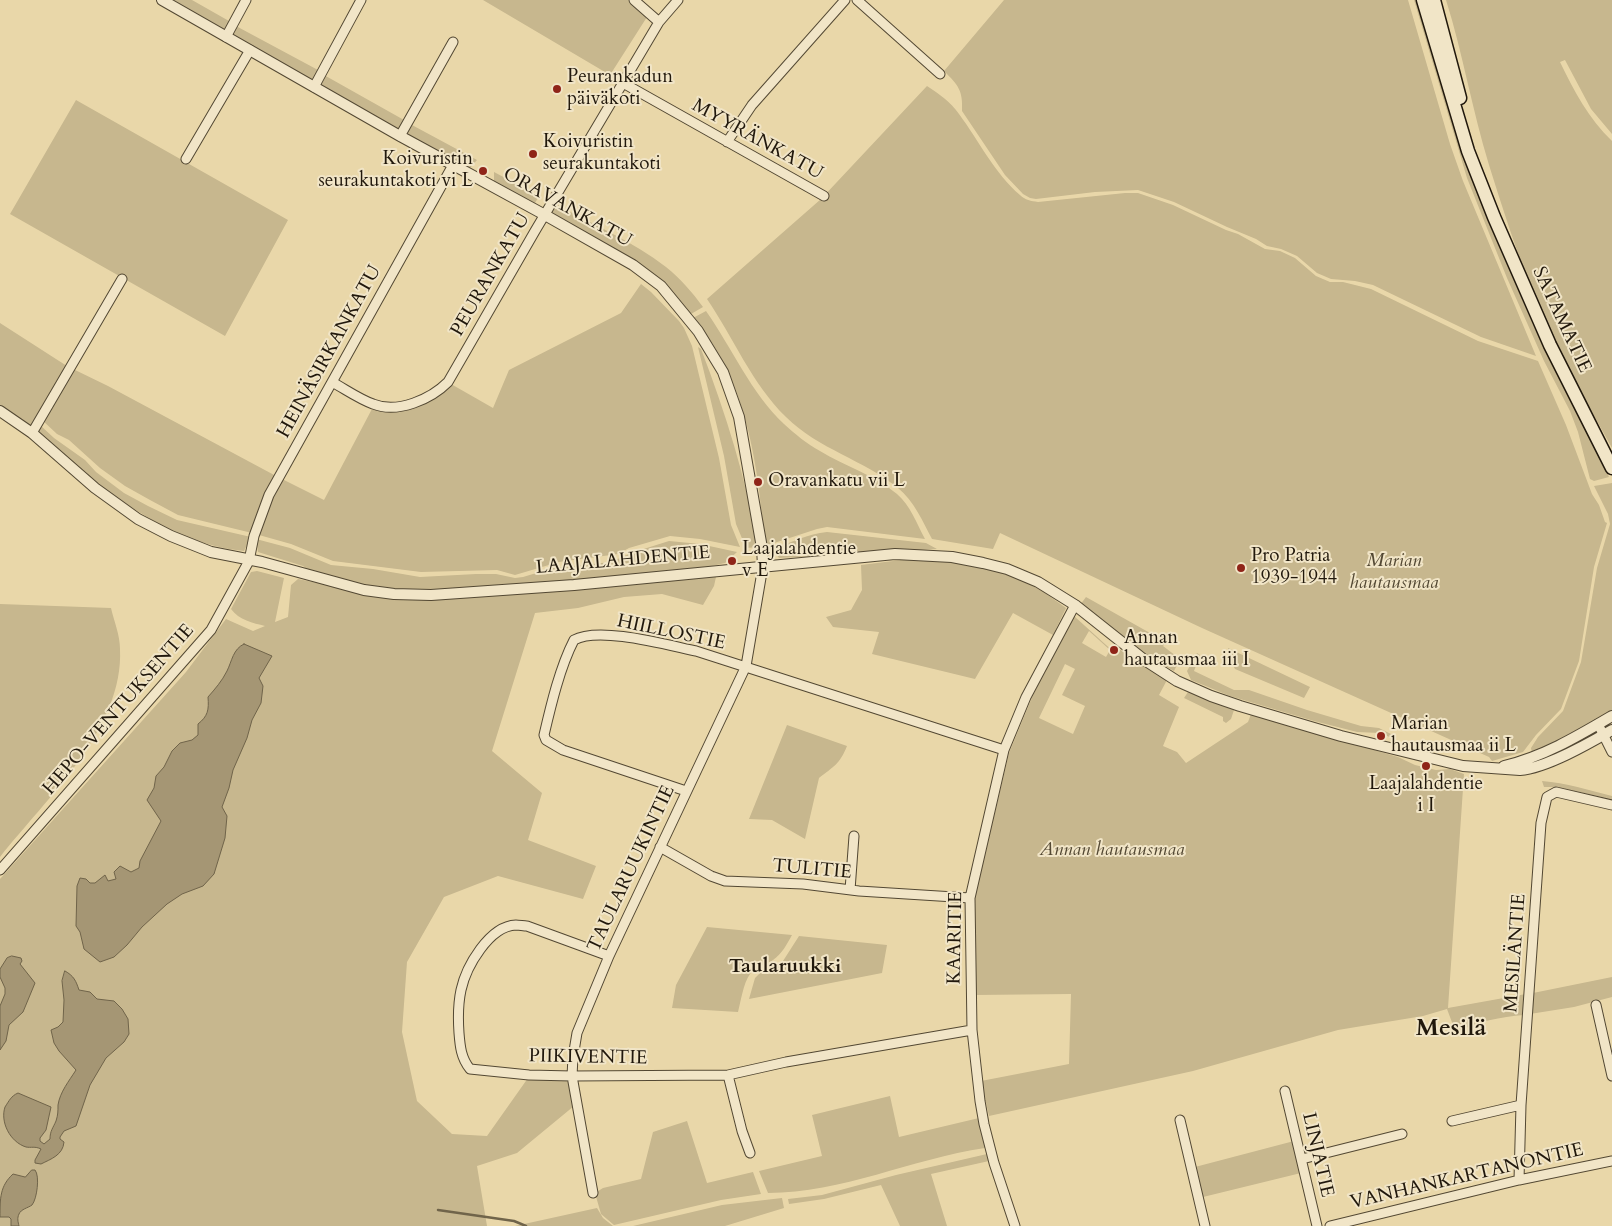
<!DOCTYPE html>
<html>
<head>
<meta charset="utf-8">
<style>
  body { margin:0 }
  canvas { display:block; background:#e9d7a9 }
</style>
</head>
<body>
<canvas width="1612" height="1226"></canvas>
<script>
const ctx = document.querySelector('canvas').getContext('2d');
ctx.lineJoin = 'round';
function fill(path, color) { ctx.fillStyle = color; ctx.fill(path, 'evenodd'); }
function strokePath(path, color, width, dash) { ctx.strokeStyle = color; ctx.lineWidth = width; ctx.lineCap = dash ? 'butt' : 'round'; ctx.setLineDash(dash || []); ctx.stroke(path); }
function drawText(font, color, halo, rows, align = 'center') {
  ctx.font = font + ' Cardo,serif'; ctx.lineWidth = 4; ctx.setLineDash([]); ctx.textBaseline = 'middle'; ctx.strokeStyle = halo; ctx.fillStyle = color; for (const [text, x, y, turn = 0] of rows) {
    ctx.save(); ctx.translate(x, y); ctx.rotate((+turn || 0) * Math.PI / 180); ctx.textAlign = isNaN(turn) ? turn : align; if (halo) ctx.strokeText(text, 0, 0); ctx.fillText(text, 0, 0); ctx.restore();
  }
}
const green = new Path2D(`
  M173 0H192L229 21 224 30Z
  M483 0H628L647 17 610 75Z
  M1004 0H1408L1450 144 1463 181 1536 356 1481 337 1373 285 1355 281 1331 279 1317 273 1297 256 1281 249 1267 246 1256 239 1227 227 1174 202 1138 190 1095 192 1036 199 1030 198 1023 194 1005 175 962 111C963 90 958 85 944 71Z
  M1414 0H1418L1488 218 1533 325 1609 477 1594 481 1590 479 1578 432 1570 411 1544 361 1507 278 1467 178Z
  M1446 0H1612V134L1591 109 1565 60 1560 62C1574 91 1589 119 1612 141V448C1584 397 1552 345 1531 290 1516 249 1502 207 1489 165 1472 110 1463 54 1446 0Z
  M236 26 318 70 312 81 231 33Z
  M324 75 404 120 399 129 320 84Z
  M927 86C939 94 951 102 959 114 979 141 995 174 1020 195 1025 200 1031 201 1038 202L1125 193H1138L1173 205 1226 230 1238 234 1265 249 1280 251 1295 258 1316 276 1330 282H1343L1371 289 1478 341 1538 361 1566 425 1592 494 1599 505 1605 522 1607 523 1594 567 1579 661 1561 709 1536 735 1523 752 1492 761 1489 757 1202 628 1000 533 993 549 932 539C923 522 914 501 898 488 864 460 818 449 786 417 752 384 733 337 707 299L821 199Z
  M76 100 288 220 225 336 10 214Z
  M412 125 477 160 470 168 407 134Z
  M494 172 539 196 535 203 494 181Z
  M556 204C593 225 633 241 666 267 681 279 692 292 703 307L691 314 664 283 550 213Z
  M641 284 651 292 679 321 684 328 692 346 719 458 731 525 740 547 700 539 670 536 629 548 618 554 559 562 515 575 497 570 421 572 333 561 291 544 259 535 273 496 282 479 324 500 373 407 399 408 451 384 493 408 509 370 621 313Z
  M706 311C732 348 751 393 784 424 795 434 807 444 820 451 845 466 874 475 897 494 910 505 917 524 925 539L827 527 817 529 765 546C758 467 748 380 693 318Z
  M0 323 70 368 32 433 0 411Z
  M698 347 701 349C726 414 746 478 758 547L746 548 736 524 724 456Z
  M73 369 108 386 276 476 252 533 178 515 150 500 125 486 100 468 69 440 57 434 42 420Z
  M40 425 54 438 85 460 96 472 124 493 148 506 177 520 251 537 244 551C163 543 98 484 38 434Z
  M1612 483V711L1532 754 1531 748 1538 737 1563 711 1581 662 1597 568 1610 524 1608 514 1594 486Z
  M827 532 926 543 937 549 779 558 773 550C791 542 808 534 827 532Z
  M256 539 290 548 331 565 373 569 420 577 476 574H496L515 578 523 577 553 568 611 562 631 553 669 541 700 544 737 552 725 563 712 566 578 580 431 591 394 590 342 580 311 572 303 566 258 552Z
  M901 560H942L982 567 1021 579 1045 593 1066 608 1053 635 1013 613 975 679 872 654 879 632 833 627 826 617 851 610 862 590 861 565Z
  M257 571 284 578 275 622 288 617 291 585 298 579 367 593 431 599 587 589 642 584 678 579 716 577 714 586 703 605 662 594 624 597 578 608 535 613 492 751 542 793 528 840 596 866 583 899 498 876 444 897 407 962 402 1032 417 1101 452 1134 487 1136 528 1078 570 1080 574 1106 517 1153 477 1166 487 1226H0V879L186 672 226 619 253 631 265 626C253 623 239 620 231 609L251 572Z
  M1086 597 1166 642 1163 646 1180 659 1174 671C1140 653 1110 628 1080 605Z
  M0 604 111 608C114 621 120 635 120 649 124 728 46 799 0 857Z
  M1074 616 1116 654 1119 649 1167 680 1159 695 1179 707 1163 746 1177 752 1186 763 1248 722 1251 714 1398 757 1415 765 1436 770 1450 769 1464 774 1448 1008 1526 994 1524 1015C1501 1017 1477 1021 1456 1033L1447 1009 1423 1016 1338 1030 1193 1071 989 1116 981 1081 1069 1064 1071 994 974 995 975 897 1009 753 1033 695ZM1089 631 1110 650 1106 657 1082 643ZM1065 664 1075 669 1062 695 1085 706 1073 734 1039 718Z
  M1228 648 1310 687 1304 698 1235 669 1228 656Z
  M1197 653 1200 655 1194 671 1234 690H1249L1307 710 1361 726 1379 728 1393 735 1392 738 1380 733 1357 732 1314 721 1230 696 1191 680 1187 671Z
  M1188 692 1234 710 1231 719 1226 723 1223 721V717L1184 698Z
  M787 725 847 746C840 764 833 767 819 778L805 839 772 820 749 819Z
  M1542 781C1566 783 1589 790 1612 796V799L1556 787H1544Z
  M707 927 792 935C787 944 782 954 773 960 765 965 756 965 750 974 743 984 741 1001 738 1012L672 1008 676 985Z
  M799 936 887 945 882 973 749 999 755 978 760 973 774 967 783 961Z
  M1612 977V997L1574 1007 1530 1014 1533 993Z
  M890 1096 899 1137 979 1118 985 1148C911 1159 842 1193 768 1193L759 1171 822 1156 812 1115Z
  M687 1121 707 1183 753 1172 761 1194 721 1200 614 1225 601 1214 595 1193 603 1188 641 1179 653 1132Z
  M1294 1141 1301 1173 1203 1197 1195 1167Z
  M987 1154 989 1161 931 1174 947 1226H900L881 1185 824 1199 789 1204 788 1199 822 1195 896 1175Z
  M782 1198 784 1208 725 1226H633L722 1205Z
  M597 1208 603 1218 613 1226H515Z`);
const water = new Path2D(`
  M244 644 272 656 259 678 263 686 261 703 252 720 247 738 233 770 229 788 222 807 227 816 225 838 214 874 203 886 182 894 167 904 142 927 127 945 114 957 100 962 84 949 80 932 76 926 77 886 80 878 86 879 90 883H95L105 875 108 881 116 879 114 872 120 866 131 872 139 868 140 861 161 821 147 800 154 788 156 776 164 767 172 751 180 743 192 740 198 735V724C208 716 209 710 208 697 215 689 222 681 227 671 232 661 233 649 244 644Z
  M12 956 21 958 22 961 20 964 35 983 23 1012 9 1025 6 1041 0 1050V1006L5 994V988L0 977V969L7 958Z
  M65 971C74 976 76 981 79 990L90 992 97 999 114 1001 122 1009 128 1019 129 1034 124 1042 106 1058 90 1085 76 1126 64 1131 60 1137V1139L64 1142C63 1155 51 1159 41 1164L35 1163V1160L41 1149C35 1146 31 1148 26 1147 10 1142 0 1122 5 1107 9 1101 11 1096 18 1093L51 1107 46 1130 40 1138V1141L44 1144 50 1139C50 1131 53 1128 56 1121 58 1115 58 1111 58 1105 60 1092 69 1081 76 1070L59 1051 54 1043 51 1030 58 1027 63 1022 64 1000 62 981Z
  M32 1170H35C40 1176 37 1199 32 1205 28 1208 21 1209 19 1214 17 1218 18 1222 19 1226H11V1219L9 1217H0C0 1198 0 1186 13 1174L25 1177Z`);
const stream = new Path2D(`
  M438 1210 514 1221 526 1226`);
const minor = new Path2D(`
  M634 0 659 22
  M857 0 940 74
  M226 37 246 0
  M623 83 824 196
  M314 87 361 0
  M400 136 453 42
  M727 142 752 105 845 0
  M186 159 250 50
  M332 382C345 389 359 399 373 404 398 414 431 399 448 382L535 231 659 22 678 0
  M32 433 122 279
  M1598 724 1612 752
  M686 791 563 750 546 740 544 735C551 705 560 667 574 640 599 626 667 645 696 651L1004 750
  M660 847 711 876 725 881 803 884 859 891 970 898
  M0 870 211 630 249 561 254 536 269 495 453 165
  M850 890 854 836
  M609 956 527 926C524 926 519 925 516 925 489 926 466 967 461 990 458 1004 458 1019 459 1033 460 1046 461 1058 470 1069L529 1075 572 1076 728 1075 786 1062 972 1030
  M1596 1005 1612 1076
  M728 1075 742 1131 750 1153
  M1285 1091 1317 1226
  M1180 1120 1205 1226
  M1452 1121 1521 1105
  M1302 1159 1402 1134
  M1519 1180 1521 1105 1541 823 1547 797 1556 792 1612 805
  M593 1193 572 1076 573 1057 577 1033 609 956 746 666 763 566
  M1015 1226 994 1163 984 1124 980 1101 972 1030 970 898 1004 750 1026 697 1075 605
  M1330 1226 1519 1180 1612 1161`);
const tertiary = new Path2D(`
  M162 0 400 136 545 215 633 265 661 286 698 331 723 372 739 417 762 548 763 566
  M0 411 32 433 95 488 138 519 171 536 211 552 262 562 364 590 394 594 431 595 574 585 895 554 952 557 983 563 1007 569 1038 582 1075 605 1143 659 1177 681 1211 696 1240 706 1341 736 1463 766 1520 770C1546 768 1588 744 1612 730
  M1504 766C1543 757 1578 736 1612 716`);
const secondary = new Path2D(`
  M1423 0 1468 151 1494 217 1550 345 1612 468
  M1434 0 1460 98`);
const markers = [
  [557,89,5,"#8f2418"],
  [533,154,5,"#8f2418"],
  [483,171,5,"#8f2418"],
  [758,482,5,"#8f2418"],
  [732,561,5,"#8f2418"],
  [1241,568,5,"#8f2418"],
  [1114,650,5,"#8f2418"],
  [1381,736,5,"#8f2418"],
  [1426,766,5,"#8f2418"]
];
const poiNames = [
  ["Peurankadun",567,78],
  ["päiväkoti",567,100],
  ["Koivuristin",543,143],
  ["seurakuntakoti",543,165],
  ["Koivuristin",473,160,"right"],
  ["seurakuntakoti vi L",473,182,"right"],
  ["Oravankatu vii L",768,482],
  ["Laajalahdentie",742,550],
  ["v E",742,572],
  ["Pro Patria",1251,557],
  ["1939-1944",1251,579],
  ["Annan",1124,639],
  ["hautausmaa iii I",1124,661],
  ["Marian",1391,725],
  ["hautausmaa ii L",1391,747],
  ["Laajalahdentie",1426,785,"center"],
  ["i I",1426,807,"center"]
];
const streetNames = [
  ["MYYRÄNKATU",757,140,29],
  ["ORAVANKATU",567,208,29],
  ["PEURANKATU",491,275,-60],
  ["SATAMATIE",1561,320,65],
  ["HEINÄSIRKANKATU",330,352,-61],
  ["LAAJALAHDENTIE",623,561,-5],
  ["HIILLOSTIE",671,633,12],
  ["HEPO-VENTUKSENTIE",119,710,-49],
  ["TAULARUUKINTIE",632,869,-65],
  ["TULITIE",812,870,5],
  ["KAARITIE",956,938,-89],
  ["MESILÄNTIE",1516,953,-86],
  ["PIIKIVENTIE",588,1058,1],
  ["LINJATIE",1317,1155,77],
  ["VANHANKARTANONTIE",1467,1177,-13]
];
const parkNames = [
  ["Marian",1394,562],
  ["hautausmaa",1394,584],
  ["Annan hautausmaa",1112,851]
];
const neighbourhoodNames = [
  ["Taularuukki",785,967]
];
const districtNames = [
  ["Mesilä",1451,1029]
];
fill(green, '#c7b78e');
fill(water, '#a59674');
strokePath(water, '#70644a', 1);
strokePath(stream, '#70644a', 2.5);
strokePath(minor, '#534833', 11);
strokePath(tertiary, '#534833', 12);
strokePath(secondary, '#21180c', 15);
strokePath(minor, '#f1e5c7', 9);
strokePath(tertiary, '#f1e5c7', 10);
strokePath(secondary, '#f1e5c7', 12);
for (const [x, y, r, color] of markers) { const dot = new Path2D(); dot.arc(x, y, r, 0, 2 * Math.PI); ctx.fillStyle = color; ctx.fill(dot); strokePath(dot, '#f1e5c7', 2); }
drawText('19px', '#21180c', '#f1e5c7', poiNames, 'left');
drawText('19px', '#21180c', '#f1e5c7', streetNames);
drawText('italic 19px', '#534833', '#f1e5c7', parkNames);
drawText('bold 20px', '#21180c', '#f1e5c7', neighbourhoodNames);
drawText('bold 24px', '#21180c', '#f1e5c7', districtNames);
</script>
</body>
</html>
